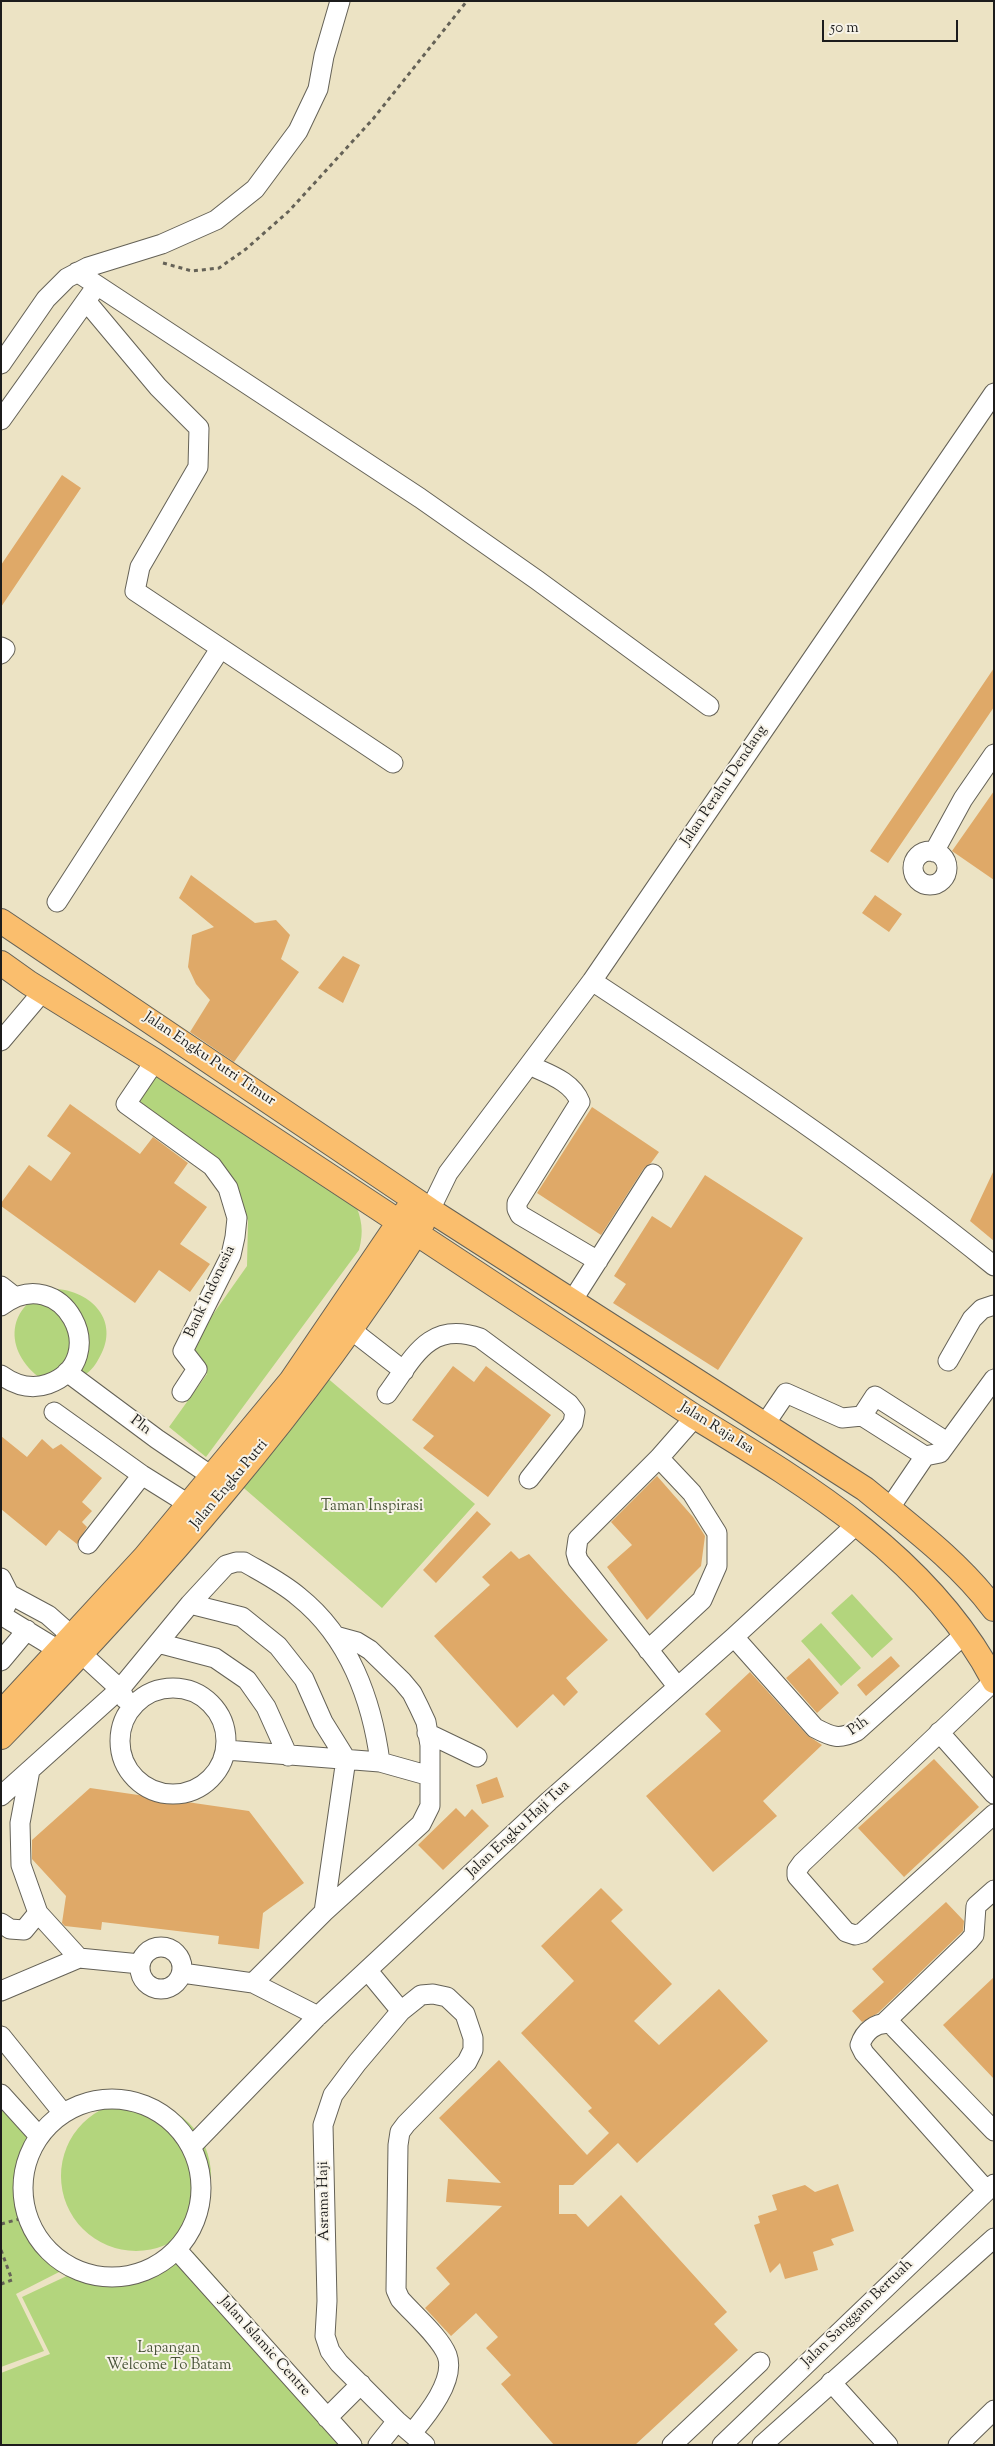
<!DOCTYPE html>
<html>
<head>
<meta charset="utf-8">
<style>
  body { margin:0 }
  #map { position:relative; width:995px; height:2446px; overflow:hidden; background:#ece3c4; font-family:"Sorts Mill Goudy",serif }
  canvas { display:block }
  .frame { position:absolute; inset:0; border:2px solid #1c1c1c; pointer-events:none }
  .scale { position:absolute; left:822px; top:20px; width:136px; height:22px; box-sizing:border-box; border:2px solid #1c1c1c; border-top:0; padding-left:6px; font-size:15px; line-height:18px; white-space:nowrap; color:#1c1c1c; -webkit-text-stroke:4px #f7f3e8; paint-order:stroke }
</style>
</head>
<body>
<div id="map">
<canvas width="995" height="2446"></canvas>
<div class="frame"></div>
<div class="scale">50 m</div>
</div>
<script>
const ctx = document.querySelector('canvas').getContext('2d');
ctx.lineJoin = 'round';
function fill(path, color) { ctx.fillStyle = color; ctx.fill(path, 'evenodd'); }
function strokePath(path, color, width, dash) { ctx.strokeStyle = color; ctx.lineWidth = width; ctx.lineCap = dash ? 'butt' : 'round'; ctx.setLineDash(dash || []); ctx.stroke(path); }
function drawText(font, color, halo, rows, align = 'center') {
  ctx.font = font + ' "Sorts Mill Goudy",serif'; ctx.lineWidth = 4; ctx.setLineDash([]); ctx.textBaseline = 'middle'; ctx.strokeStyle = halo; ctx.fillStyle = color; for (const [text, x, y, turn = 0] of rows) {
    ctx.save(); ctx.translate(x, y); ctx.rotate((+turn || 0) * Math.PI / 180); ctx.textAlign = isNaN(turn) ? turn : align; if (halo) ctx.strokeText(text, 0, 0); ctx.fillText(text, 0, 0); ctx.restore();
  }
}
const green = new Path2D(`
  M157 1068 354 1201C362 1219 364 1231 359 1250L206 1457 169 1427 207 1374 185 1354 247 1266 248 1221 236 1190 136 1101Z
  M58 1289C95 1293 121 1324 98 1360 95 1366 88 1374 82 1376 69 1379 52 1377 39 1377 0 1347 9 1299 58 1289Z
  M325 1376 475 1504 382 1608 238 1483Z
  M852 1594 893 1639 872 1658 831 1613Z
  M821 1623 861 1668 841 1686 801 1641Z
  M1 2099 30 2131 16 2191 29 2231 42 2253 65 2269 16 2294 44 2351 1 2367Z
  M61 2176a75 75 0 1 1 150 0a75 75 0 1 1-150 0Z
  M193 2252 364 2445H1V2373L50 2354 22 2297 88 2266 120 2274H145Z`);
const building = new Path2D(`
  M62 475 81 488 1 607V565Z
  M994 668V707L888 863 870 851Z
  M994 791V880L952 851Z
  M191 875 255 923 276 920 290 935 281 959 299 972 234 1062 190 1032 210 1000 196 984 188 967 192 935 214 927 179 898Z
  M875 895 902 914 889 932 862 913Z
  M343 956 360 965 343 1003 318 988Z
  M70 1104 140 1154 153 1137 188 1163 174 1183 207 1207 180 1244 210 1264 190 1292 159 1270 135 1303 1 1206V1203L29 1165 51 1181 71 1153 47 1136Z
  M592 1107 659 1152 651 1163 644 1168 601 1235 537 1193Z
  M994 1170V1241L970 1221Z
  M705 1175 803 1238 718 1370 613 1303 626 1284 614 1276 652 1216 671 1228Z
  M453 1366 474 1382 486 1366 551 1415 488 1497 423 1448 434 1436 412 1420Z
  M1 1436 27 1457 42 1439 53 1449 61 1444 102 1478 82 1502 92 1511 82 1522 87 1527 77 1544 59 1530 46 1546 1 1509Z
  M657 1476 693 1517 705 1536 701 1566 647 1620 607 1567 632 1545 611 1522Z
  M477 1511 491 1524 436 1583 423 1570Z
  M511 1551 519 1559 529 1554 608 1640 566 1678 578 1692 564 1706 553 1694 517 1728 434 1636 490 1585 482 1577Z
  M891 1656 900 1666 866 1696 857 1685Z
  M809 1658 839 1693 817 1713 786 1678Z
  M750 1672 807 1735 822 1745 763 1801 777 1816 713 1872 646 1796 721 1731 705 1714Z
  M934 1759 979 1807 904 1877 858 1828Z
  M497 1777 504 1797 482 1804 476 1785Z
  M90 1788 249 1811 304 1883 263 1913 259 1949 218 1944 219 1936 102 1922 101 1930 65 1926 62 1923 66 1896 32 1859V1840Z
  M456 1808 465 1817 472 1809 489 1826 443 1870 418 1845Z
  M601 1888 623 1910 611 1921 672 1984 634 2021 659 2045 719 1989 768 2041 637 2163 618 2143 573 2185H559V2214H576L588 2227 621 2195 727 2312 714 2324 738 2350 635 2445H554L501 2384 511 2375 486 2348 498 2337 476 2313 451 2336 425 2308 450 2284 436 2268 502 2206 446 2202 448 2179 501 2183 439 2118 499 2060 587 2155 609 2133 588 2111 592 2108 521 2033 574 1981 541 1946Z
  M946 1902 964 1921 963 1931 878 2013 862 2022 852 2011 884 1982 872 1969Z
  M994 1977V2079L943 2025Z
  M838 2184 854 2231 831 2239 834 2245 813 2252 818 2270 785 2279 780 2263 770 2273 754 2225 760 2223 758 2216 777 2210 772 2195 805 2185 815 2192Z`);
const path = new Path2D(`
  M163 263 192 271 219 268 246 249 289 211 373 119 467 1
  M1 2224 27 2217
  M1 2250 12 2280 1 2284`);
const minor = new Path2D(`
  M77 272 420 498 537 580 709 706
  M86 301 158 387 199 428 198 467 140 567 135 591 393 763
  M1 364 46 299 67 278 88 267 162 244 216 220 255 189 298 131 318 89 324 56 340 1
  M1 420 93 291
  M1 647 5 649 1 654
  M913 868a17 17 0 1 1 34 0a17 17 0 1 1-34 0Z
  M934 852 963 799 994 754
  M57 902 220 649
  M592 981C729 1071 866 1162 994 1266
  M1 1041 44 990
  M155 1061 126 1104 212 1166 228 1188 237 1218 235 1237 231 1255 183 1351 197 1369 182 1392
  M529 1065C548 1074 572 1081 580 1102L517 1203V1209L520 1215 598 1261
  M430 1210 448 1173 592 981 994 393
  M1 1286 15 1297
  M572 1301 653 1174
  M1 1306C62 1259 115 1360 48 1384 31 1390 15 1385 1 1375
  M350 1329 404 1371
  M948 1361 972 1319 982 1309 994 1305
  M67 1372 157 1439 213 1477
  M387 1394C413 1359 428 1320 480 1338L569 1404 575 1412 573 1423 529 1479
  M54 1412 142 1475 190 1505
  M862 1416 875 1396 947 1442
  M765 1424 786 1393 842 1418 862 1416 925 1456 940 1453 994 1379
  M889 1509 925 1456
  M88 1544 142 1475
  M1 1578 9 1594 6 1606
  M9 1594 48 1615 73 1637
  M190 1604 242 1617 278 1646 304 1679 323 1722 346 1759 324 1912
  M1 1615 60 1651
  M734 1637 815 1728C832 1737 839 1740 857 1731L965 1634
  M158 1643 215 1658 247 1680 266 1707 288 1756
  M71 1644 120 1689 125 1699
  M648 1650 702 1600 717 1566V1533L692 1493 659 1458
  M1 1661 27 1630
  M994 1681 802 1863 797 1870V1876L846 1932 855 1935 862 1933 994 1814
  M677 1686 578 1560 576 1553 578 1539 659 1458 695 1417
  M120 1741a53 53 0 1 1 106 0a53 53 0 1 1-106 0Z
  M939 1732 994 1794
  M427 1733 477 1757
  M226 1750 380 1762 430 1776
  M30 1770 20 1823 21 1865 38 1913 79 1958
  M1 1796 120 1689 190 1604 226 1565 236 1562H244C263 1573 283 1583 299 1597 349 1637 372 1700 380 1762
  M1 1923 10 1929 24 1930 38 1913
  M140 1968a21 21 0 1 1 42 0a21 21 0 1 1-42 0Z
  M368 1971 401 2011
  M182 1973 253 1983 318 2016
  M253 1983 324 1912 421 1824 430 1806V1745L426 1722 419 1707 412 1693 402 1681 370 1650 357 1642 335 1636
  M1 1991 79 1958 140 1964
  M884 2023 969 1941 974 1935 976 1906 994 1890
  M1 2036 63 2113
  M1 2094 39 2136
  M23 2188a89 89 0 1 1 178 0a89 89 0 1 1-178 0Z
  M191 2147 318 2016 549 1801 734 1637 857 1524
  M987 2191 864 2053 860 2045C864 2032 876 2021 891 2024L994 2131
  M177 2250 352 2445
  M831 2382 888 2445
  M327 2418 361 2384
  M412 2433C427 2415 456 2380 447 2355 440 2337 413 2314 400 2299L396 2290 398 2145 400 2132 406 2124 467 2062 473 2050V2038L465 2014 447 1997 433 1994 421 1995 401 2011 357 2063 333 2095 323 2125 327 2301 325 2336 330 2351 339 2363 397 2421 425 2445
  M378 2445 397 2421
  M672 2445 760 2362
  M722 2445 994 2184
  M762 2445 994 2238
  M958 2445 994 2410`);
const major = new Path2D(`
  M1 921 430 1210 865 1489C910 1526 959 1562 994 1609
  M1 963 29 983 155 1061 695 1417C809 1486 930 1559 994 1681
  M1 1713 145 1557 291 1381 408 1209
  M1 1737C156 1578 304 1410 423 1222`);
const streetNames = [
  ["Jalan Perahu Dendang",725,786,-56],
  ["Jalan Engku Putri Timur",209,1060,34],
  ["Bank Indonesia",211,1292,-65],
  ["Pln",140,1426,37],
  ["Jalan Raja Isa",716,1429,32],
  ["Jalan Engku Putri",230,1485,-50],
  ["Pih",859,1727,-36],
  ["Jalan Engku Haji Tua",519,1830,-43],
  ["Asrama Haji",325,2201,-91],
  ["Jalan Sanggam Bertuah",858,2314,-44],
  ["Jalan Islamic Centre",264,2347,48]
];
const parkNames = [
  ["Taman Inspirasi",372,1507],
  ["Lapangan",169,2349],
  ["Welcome To Batam",169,2366]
];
fill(green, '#b3d57d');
fill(building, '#dfa968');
strokePath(minor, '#656257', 21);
strokePath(major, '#656257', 26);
strokePath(path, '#656257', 3, [4, 4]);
strokePath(minor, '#fff', 19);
strokePath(major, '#fabe6d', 24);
drawText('15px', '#1c1c1c', '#f7f3e8', streetNames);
drawText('15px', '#495439', '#f7f3e8', parkNames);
</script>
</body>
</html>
